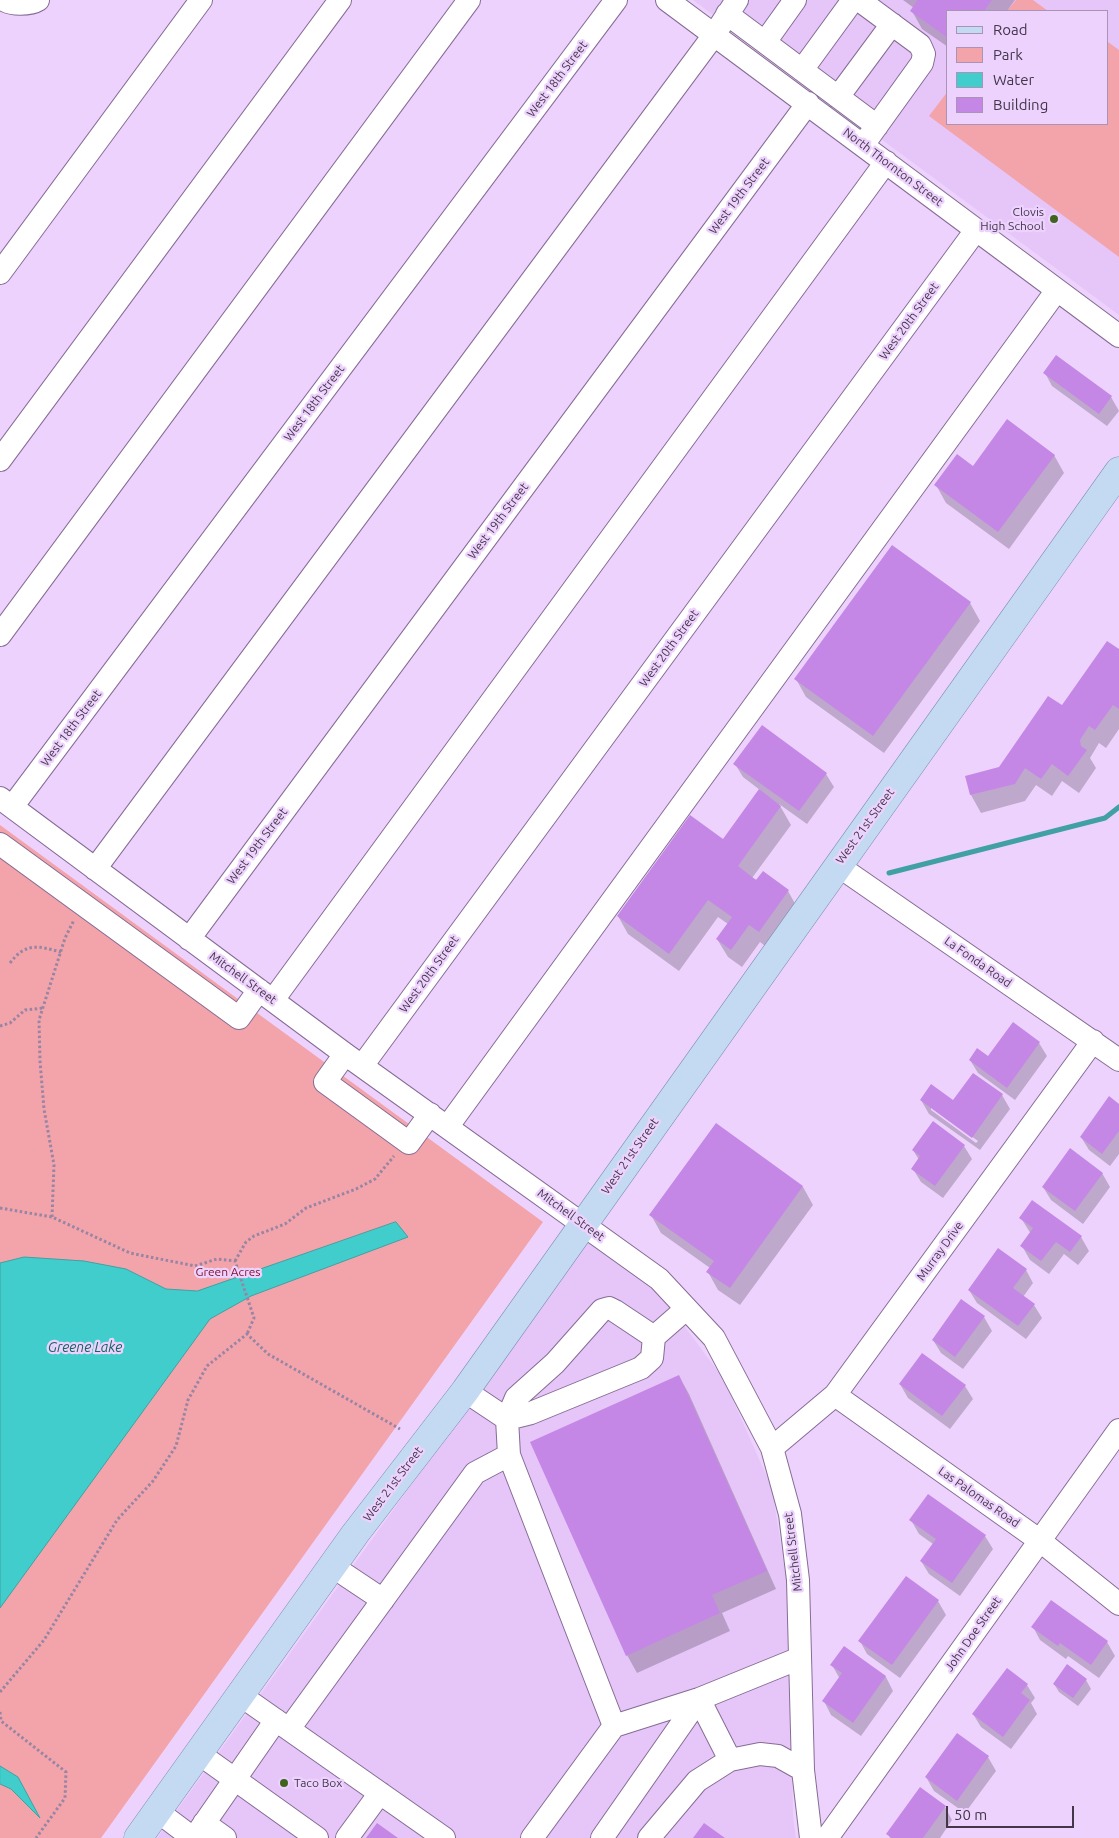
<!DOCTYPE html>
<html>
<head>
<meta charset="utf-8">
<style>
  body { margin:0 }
  #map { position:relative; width:1119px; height:1838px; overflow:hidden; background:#eed2fe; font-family:Ubuntu,sans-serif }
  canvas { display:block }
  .legend { position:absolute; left:946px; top:10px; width:162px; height:115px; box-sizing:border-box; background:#eed2fe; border:1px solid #a994b5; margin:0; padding:6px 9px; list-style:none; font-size:15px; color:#423648 }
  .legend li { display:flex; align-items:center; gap:10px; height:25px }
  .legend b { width:25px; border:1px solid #a994b5 }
  .scale { position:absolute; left:946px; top:1806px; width:128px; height:22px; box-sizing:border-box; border:2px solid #423648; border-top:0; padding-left:6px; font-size:15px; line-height:18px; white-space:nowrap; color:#423648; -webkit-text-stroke:4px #eed2fe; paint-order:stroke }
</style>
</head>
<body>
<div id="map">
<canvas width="1119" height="1838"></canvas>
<ul class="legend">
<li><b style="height:6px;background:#c4d9f2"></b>Road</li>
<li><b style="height:14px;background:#f3a4ab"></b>Park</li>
<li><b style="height:14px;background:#40cdcb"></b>Water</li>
<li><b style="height:14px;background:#c487e5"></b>Building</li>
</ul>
<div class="scale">50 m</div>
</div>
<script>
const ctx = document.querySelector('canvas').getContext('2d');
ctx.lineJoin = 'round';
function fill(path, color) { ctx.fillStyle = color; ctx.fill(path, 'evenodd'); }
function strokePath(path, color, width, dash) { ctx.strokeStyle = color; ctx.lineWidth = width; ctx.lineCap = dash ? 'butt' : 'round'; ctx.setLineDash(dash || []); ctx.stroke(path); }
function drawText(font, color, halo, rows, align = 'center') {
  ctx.font = font + ' Ubuntu,sans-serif'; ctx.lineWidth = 4.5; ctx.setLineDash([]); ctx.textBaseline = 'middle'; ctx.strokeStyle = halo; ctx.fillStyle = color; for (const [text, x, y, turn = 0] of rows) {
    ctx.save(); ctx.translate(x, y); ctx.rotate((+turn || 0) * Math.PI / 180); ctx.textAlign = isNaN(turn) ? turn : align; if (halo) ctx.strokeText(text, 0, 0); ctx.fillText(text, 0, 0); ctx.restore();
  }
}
const built = new Path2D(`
  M693 0H1119V315ZM948 11H1108V124H948Z
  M589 1238 656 1288 723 1378 772 1488 790 1603 793 1816 796 1838H157Z`);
const green = new Path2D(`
  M1016 0H1033L1048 11H1007Z
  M1108 42 1119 50V257L929 116 948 91V124H1108Z
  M0 825 543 1222 101 1838H0Z`);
const water = new Path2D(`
  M396 1222 408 1237 251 1296 210 1319 0 1608V1263L24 1257 84 1261 126 1269 166 1289 197 1291Z
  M0 1766 18 1777 40 1818 11 1789 0 1784Z`);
const shadow = new Path2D(`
  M903 0H1015L1007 11H948V47L922 29 912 11 914 8Z
  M1056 357 1111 397 1119 411 1107 426 1052 386 1045 373Z
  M1054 455 1064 473 1009 549 946 503 936 485 973 467Z
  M970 603 980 621 884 753 806 697 796 679Z
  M1119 651V729L1106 748 1099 743 1090 758 1096 768 1079 793 1062 781 1052 796 1036 785 1025 801 981 813 971 795 966 777 1000 768Z
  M735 764 826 774 834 787 807 824 779 804 791 825 752 878 788 891 798 909 769 949 760 942 742 967 728 957 717 939 728 924 718 917 679 971 628 934 618 916 723 841 760 790 743 777Z
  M1013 1024 1039 1043 1047 1056 1015 1100 978 1073 970 1060 988 1057Z
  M974 1074 1002 1095 1010 1109 980 1150 929 1114 921 1100 954 1102ZM931 1107 978 1141 976 1143 931 1110Z
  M1119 1105V1154L1110 1166 1089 1150 1081 1137Z
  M716 1125 803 1187 813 1205 740 1305 718 1290 708 1272 710 1268 661 1233 651 1215Z
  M964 1146 972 1159 943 1198 921 1182 913 1169 919 1160 913 1150Z
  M1102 1173 1110 1187 1083 1224 1051 1200 1043 1187Z
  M1021 1218 1081 1237 1089 1251 1078 1265 1064 1254 1049 1274 1030 1260 1022 1246 1031 1234Z
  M1026 1270 1033 1283 1023 1297 1034 1305 1042 1318 1026 1339 977 1303 969 1290Z
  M984 1317 992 1331 963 1369 941 1353 933 1340Z
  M679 1376 689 1394 776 1589 722 1613 730 1631 637 1673 627 1655Z
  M900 1384 965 1386 973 1399 950 1429 908 1398Z
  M911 1520 985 1536 993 1549 960 1596 929 1574 921 1561 933 1544 919 1534Z
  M906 1577 938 1601 946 1615 900 1678 867 1654 860 1641Z
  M1051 1602 1107 1642 1115 1656 1099 1678 1068 1656 1066 1659 1040 1640 1033 1627Z
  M844 1647 886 1677 893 1691 861 1736 831 1715 824 1701 840 1679 832 1665Z
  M1086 1680 1091 1689 1078 1706 1059 1692 1054 1684Z
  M1027 1685 1035 1698 1031 1703 1037 1714 1011 1749 981 1727 973 1714Z
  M988 1757 996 1771 965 1813 934 1791 926 1777Z
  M945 1807 952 1820 940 1838H890L888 1834Z`);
const stream = new Path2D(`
  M889 873 1105 818 1119 807`);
const building = new Path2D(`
  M916 0H992L984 11H948V38L910 11 917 1Z
  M1056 355 1112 396 1099 414 1043 373Z
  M1007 419 1055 455 998 532 934 485 957 454 973 466Z
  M892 545 971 602 873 736 794 679Z
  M1107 641 1119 649V709L1113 705 1095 730 1089 726 1080 740 1081 746 1087 750 1068 776 1052 764 1041 779 1025 768 1015 784 970 795 965 776 999 767 1048 696 1062 705Z
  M762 725 827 773 799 811 733 764Z
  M759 789 781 806 738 866 756 880 763 871 789 890 759 932 749 925 731 950 716 939 732 917 708 900 669 954 617 916 690 815 723 839Z
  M1013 1022 1040 1042 1007 1088 969 1060 977 1048 988 1056Z
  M973 1073 1003 1094 972 1138 920 1100 931 1084 953 1100Z
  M1109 1096 1119 1104V1131L1102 1154 1080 1137Z
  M933 1121 965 1145 935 1186 911 1169 920 1156 912 1150Z
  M716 1123 803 1186 730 1288 706 1272 714 1261 649 1215Z
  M1070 1148 1103 1173 1075 1211 1042 1187Z
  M1032 1200 1082 1236 1070 1252 1056 1242 1041 1261 1020 1246 1033 1228 1019 1218Z
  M998 1248 1027 1269 1013 1288 1035 1304 1018 1326 968 1290Z
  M961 1299 985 1316 955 1357 932 1340Z
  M922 1353 966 1385 942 1416 899 1384Z
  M679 1375 767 1571 712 1595 720 1613 626 1656 530 1442Z
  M928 1494 986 1535 952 1583 920 1561 936 1539 909 1520Z
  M906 1576 939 1600 892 1665 858 1641Z
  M1051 1600 1108 1641 1091 1665 1060 1643 1058 1646 1031 1627Z
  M844 1646 886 1676 853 1723 822 1701 842 1673 830 1665Z
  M1067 1664 1087 1679 1073 1698 1053 1684Z
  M1007 1668 1028 1684 1021 1693 1030 1700 1003 1737 972 1714Z
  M957 1733 989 1756 957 1801 925 1777Z
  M920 1787 946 1806 923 1838H892L886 1834Z
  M377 1823 398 1838H366Z
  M704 1823 725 1838H693Z`);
const path = new Path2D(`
  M10 963C26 942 38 946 61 952
  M0 1026 10 1023 25 1010 43 1008
  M0 1208 52 1217 130 1253 195 1266 217 1259 235 1261 254 1318 247 1334
  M52 1217 54 1165 44 1109 40 1061 39 1020 65 938 74 920
  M235 1261 246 1242 254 1236 285 1224 306 1208 356 1189 375 1179 394 1156
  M0 1692 44 1640 117 1520 153 1481 176 1446 188 1400 207 1366 247 1334 268 1354 400 1429
  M0 1712 1 1721 66 1772 65 1798 36 1838`);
const minor = new Path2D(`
  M4 0C11 5 30 5 38 0
  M667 0 1119 336
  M859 0 920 45 924 54 922 63 863 145
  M727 14 877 126
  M765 42 795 0
  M802 70 853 0
  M838 97 892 24
  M0 273 201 0
  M0 460 340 0
  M0 635 469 0
  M0 798 345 1054 659 1279 714 1338 772 1448 790 1514 798 1580 803 1770 811 1838
  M12 807 616 0
  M0 844 239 1018 259 990
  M837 865 1119 1060
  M95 869 714 35 737 0
  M189 939 808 103
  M273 1000 886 162
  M345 1054 325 1082 409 1143 430 1114
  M362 1066 976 230
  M448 1126 1057 290
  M654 1337 686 1309
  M465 1391 507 1419 531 1413 641 1368 652 1358 654 1337 615 1311 609 1308 602 1310 555 1363 516 1398 507 1419 509 1455 614 1726
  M835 1395 1039 1540 1119 1604
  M772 1448 835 1395 1093 1041
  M332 1566 383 1600
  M240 1695 444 1838
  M289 1729 475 1473 509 1455
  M198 1753 317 1838
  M157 1811 193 1838
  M204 1823 225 1838
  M194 1838 276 1720
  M347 1838 380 1793
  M532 1838 614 1726 699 1699 800 1658
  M602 1838 699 1699 730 1760
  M649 1838 697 1781 730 1760 760 1754 778 1756 803 1770
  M827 1838 1119 1430`);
const major = new Path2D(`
  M138 1838 355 1534 465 1391 1119 471`);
const markers = [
  [1054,219,5,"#3f641e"],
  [284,1783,5,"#3f641e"]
];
const streetNames = [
  ["West 18th Street",557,79,-53],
  ["North Thornton Street",893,167,37],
  ["West 19th Street",739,196,-53],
  ["West 20th Street",909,321,-54],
  ["West 18th Street",314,403,-53],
  ["West 19th Street",498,521,-53],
  ["West 20th Street",669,648,-54],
  ["West 18th Street",71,728,-53],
  ["West 21st Street",865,826,-54],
  ["West 19th Street",257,846,-53],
  ["La Fonda Road",978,962,35],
  ["West 20th Street",429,974,-54],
  ["Mitchell Street",243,978,36],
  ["West 21st Street",630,1156,-55],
  ["Mitchell Street",571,1215,36],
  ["Murray Drive",940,1251,-54],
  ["West 21st Street",393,1484,-53],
  ["Las Palomas Road",979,1497,35],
  ["Mitchell Street",793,1552,-97],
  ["John Doe Street",973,1634,-55]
];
const poiNames = [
  ["Clovis",1044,212],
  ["High School",1044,226],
  ["Taco Box",294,1783,"left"]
];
const parkNames = [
  ["Green Acres",228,1272]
];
const waterNames = [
  ["Greene Lake",85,1347]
];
fill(built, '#e6c6f9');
fill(green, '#f3a4ab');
fill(water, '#40cdcb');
strokePath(water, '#41a0a4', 1);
fill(shadow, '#0003');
strokePath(stream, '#41a0a4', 5);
fill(building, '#c487e5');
strokePath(minor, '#866c94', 24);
strokePath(major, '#7d90b1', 29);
strokePath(path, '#9884a3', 3, [2.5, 2.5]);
strokePath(minor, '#fff', 22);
strokePath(major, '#c4d9f2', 28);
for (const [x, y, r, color] of markers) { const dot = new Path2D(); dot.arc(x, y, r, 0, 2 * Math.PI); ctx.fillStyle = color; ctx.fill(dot); strokePath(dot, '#eed2fe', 2); }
drawText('12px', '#423648', '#eed2fe', streetNames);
drawText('12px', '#423648', '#eed2fe', poiNames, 'right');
drawText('12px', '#7c0f2c', '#eed2fe', parkNames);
drawText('italic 14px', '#156261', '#eed2fe', waterNames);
</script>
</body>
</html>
